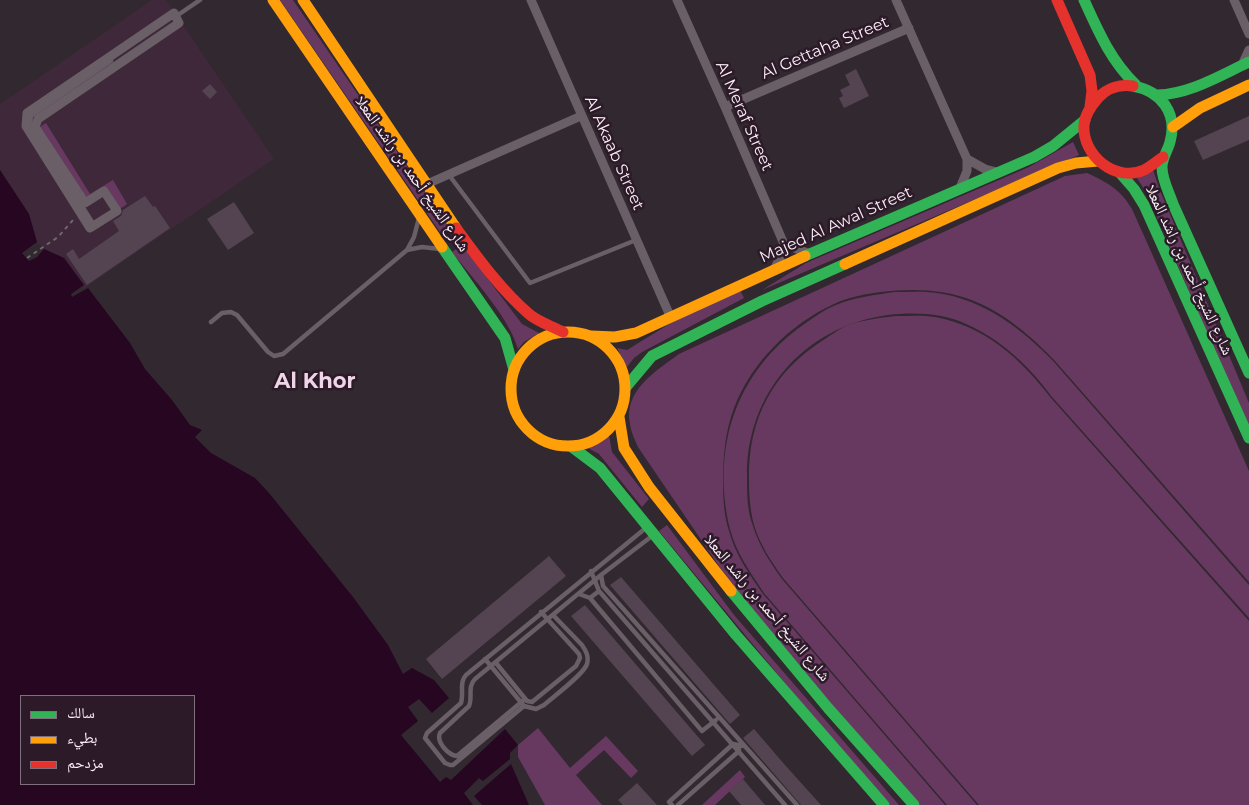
<!DOCTYPE html>
<html>
<head>
<meta charset="utf-8">
<style>
  body { margin:0 }
  #map { position:relative; width:1249px; height:805px; overflow:hidden; background:#322830; font-family:Montserrat,"Noto Naskh Arabic",sans-serif }
  canvas { display:block }
  .legend { position:absolute; left:20px; top:695px; width:175px; height:90px; box-sizing:border-box; background:#2c1a28; border:1px solid #7f6f7b; margin:0; padding:6px 9px; list-style:none; font-size:15px; color:#fbeef8 }
  .legend li { display:flex; align-items:center; gap:10px; height:25px }
  .legend b { width:25px; border:1px solid #7f6f7b }
</style>
</head>
<body>
<div id="map">
<canvas width="1249" height="805"></canvas>
<ul class="legend">
<li><b style="height:6px;background:#30b455"></b>سالك</li>
<li><b style="height:6px;background:#ff9f0a"></b>بطيء</li>
<li><b style="height:6px;background:#e5322d"></b>مزدحم</li>
</ul>
</div>
<script>
const ctx = document.querySelector('canvas').getContext('2d');
ctx.lineJoin = 'round';
function fill(path, color) { ctx.fillStyle = color; ctx.fill(path, 'evenodd'); }
function strokePath(path, color, width, dash) { ctx.strokeStyle = color; ctx.lineWidth = width; ctx.lineCap = dash ? 'butt' : 'round'; ctx.setLineDash(dash || []); ctx.stroke(path); }
function drawText(font, color, halo, rows, align = 'center') {
  ctx.font = font + ' Montserrat,"Noto Naskh Arabic",sans-serif'; ctx.lineWidth = 5; ctx.setLineDash([]); ctx.textBaseline = 'middle'; ctx.strokeStyle = halo; ctx.fillStyle = color; for (const [text, x, y, turn = 0] of rows) {
    ctx.save(); ctx.translate(x, y); ctx.rotate((+turn || 0) * Math.PI / 180); ctx.textAlign = isNaN(turn) ? turn : align; if (halo) ctx.strokeText(text, 0, 0); ctx.fillText(text, 0, 0); ctx.restore();
  }
}
const built = new Path2D(`
  M152 0H166L274 159 83 289 84 285 64 258 44 249 37 242 29 214 0 170V104Z`);
const green = new Path2D(`
  M280 0H293L450 229 442 235Z
  M46 123 90 194 113 180 127 204 120 209 108 189 84 204 38 128Z
  M1073 142 1079 155 762 290 806 263 1029 167Z
  M1153 170 1159 188 1249 403V430L1147 194 1137 178Z
  M1087 173C1108 183 1120 189 1132 209L1249 471V582L1055 361C1032 337 1006 314 974 301 946 289 911 288 881 292 866 294 848 297 834 304 790 324 751 363 734 408 725 432 723 457 723 482 723 498 724 516 729 531 735 554 749 574 763 594L945 805H920L755 619 638 447C635 440 631 432 630 424 623 391 656 371 679 354L1065 176Z
  M462 245 522 324 539 333 524 342 518 349C509 317 473 279 452 252Z
  M740 290 744 298 642 352 634 358 627 367 617 348 627 350 689 312Z
  M895 292C909 292 924 291 937 293 985 300 1022 329 1054 362L1249 585V618L1052 397C1029 366 1002 340 966 324 943 313 913 312 888 315 805 326 746 393 747 477 747 493 747 511 753 526 759 546 770 562 782 579L977 805H947L764 593C751 573 736 553 730 529 711 449 735 373 803 325 813 318 825 309 836 305 855 297 875 295 895 292Z
  M896 316C909 316 923 315 935 317 985 326 1021 359 1051 398L1249 621V805H979L783 578C771 561 760 545 754 525 750 510 749 494 749 479 748 419 773 371 825 339 831 335 838 330 844 327 860 320 879 318 896 316Z
  M609 435 612 452 649 499 642 507 599 454 588 448 603 441Z
  M667 525 734 615 899 805H886L659 531Z
  M538 728 570 768 606 736 638 771 631 778 604 750 576 775 602 805H545L518 757V745Z
  M740 770 745 777 715 805H702Z`);
const water = new Path2D(`
  M0 170 29 214 37 242 22 253 29 261 37 257 44 249 64 258 84 285 71 294 72 297 88 288 130 343 145 369 172 400 190 425 202 430 195 437 211 453 255 478 269 493 353 597 388 645 403 674 412 668 434 680 449 698 432 713 419 699 408 707 418 721 401 735 440 782 446 777 451 780 505 729 518 745 510 753V759L483 781 479 778 464 793 473 805H0ZM194 696V784H21V696Z
  M511 764 529 805H482L474 796Z`);
const building = new Path2D(`
  M856 69 869 96 844 108 839 98 843 96 840 90 850 85 845 75Z
  M210 84 217 92 210 99 202 91Z
  M1249 116V140L1203 160 1194 141Z
  M145 196 153 207 155 206 170 228 87 285 66 254 73 249 79 259 119 231 113 221 121 216 123 210Z
  M234 202 254 233 228 250 207 219Z
  M549 556 566 576 442 679 426 659Z
  M621 577 740 715 730 724 610 585Z
  M585 605 705 745 692 756 571 616Z
  M754 729 785 765 821 805H801L743 738Z
  M743 779 765 805H741L729 791Z
  M637 783 657 805H623L618 800Z`);
const path = new Path2D(`
  M27 258 58 237 73 220`);
const lane = new Path2D(`
  M175 17 200 0
  M30 123 31 116 111 61
  M449 175 530 283 636 240
  M80 203 92 222
  M407 250 422 247 440 249
  M211 322 222 313 231 312 237 315 268 352 274 356 283 354 407 250 414 237 419 218
  M601 575 603 586 797 805
  M599 591 785 805
  M579 594 590 598 702 731 716 720
  M590 598 599 591 591 571
  M485 659 524 706 536 709 544 705C553 697 584 674 587 664 589 656 586 651 582 645L553 615
  M496 663 527 701 532 702 576 666 580 658 579 654 541 612
  M525 699 457 756C448 755 436 742 440 733L469 706C473 697 467 687 475 679L601 575 652 536
  M524 706 453 765H450L445 763 425 738 427 733 461 703C464 693 459 682 466 675L647 527
  M672 805 669 802 733 744 744 746
  M678 805 739 751V749`);
const street = new Path2D(`
  M531 0 671 318
  M677 0 725 107 784 244 782 253 774 270
  M896 0 967 159V171L960 188
  M1234 0 1249 34
  M174 13 179 23 38 119 35 127 85 203 104 191 117 211 90 228 26 126 27 113Z
  M1242 65 1249 50
  M725 107 909 28
  M967 159 985 169 997 172
  M427 184 581 116
  M784 244 810 254`);
const fast = new Path2D(`
  M1084 0C1098 31 1111 61 1136 85
  M1133 86C1161 91 1178 113 1170 142 1168 150 1162 158 1162 167 1162 180 1169 192 1173 204L1249 373
  M1157 95C1190 94 1219 76 1249 62
  M1120 173 1134 189 1144 205 1249 438
  M442 247 505 338 514 370
  M805 256 1034 157 1053 146 1085 120
  M626 387 652 356 762 301 845 264
  M572 447 600 468 736 635 884 805
  M731 591 828 708 914 805`);
const slow = new Path2D(`
  M273 0 442 247
  M303 0 456 228
  M1173 127 1200 108 1249 85
  M845 264 1058 168 1076 163 1098 161
  M511 389a57 57 0 1 1 114 0a57 57 0 1 1-114 0Z
  M591 336 615 337 636 333 805 256
  M619 417 624 448 649 487 731 591`);
const jam = new Path2D(`
  M1057 0 1090 75 1092 91 1090 107
  M1133 86C1120 84 1107 88 1098 98 1091 106 1085 114 1084 125 1082 155 1115 183 1144 170 1150 167 1157 161 1163 157
  M456 228C478 258 501 290 529 314 538 322 552 326 563 332`);
const streetNames = [
  ["Al Gettaha Street",825,48,-23],
  ["Al Meraf Street",744,116,66],
  ["Al Akaab Street",614,153,66],
  ["شارع الشيخ أحمد بن راشد المعلا",412,174,55],
  ["Majed Al Awal Street",836,225,-24],
  ["شارع الشيخ أحمد بن راشد المعلا",1189,270,65],
  ["شارع الشيخ أحمد بن راشد المعلا",767,608,50]
];
const districtNames = [
  ["Al Khor",315,382]
];
fill(built, '#3e283a');
fill(green, '#683960');
fill(water, '#260621');
fill(building, '#544452');
strokePath(path, '#70666d', 2, [4, 4]);
strokePath(lane, '#6a5e67', 4.5);
strokePath(street, '#6a5e67', 9);
strokePath(fast, '#30b455', 11);
strokePath(slow, '#ff9f0a', 11);
strokePath(jam, '#e5322d', 11);
drawText('16px', '#fbeef8', '#2c1a28', streetNames);
drawText('bold 21px', '#eed6e8', '#2c1a28', districtNames);
</script>
</body>
</html>
